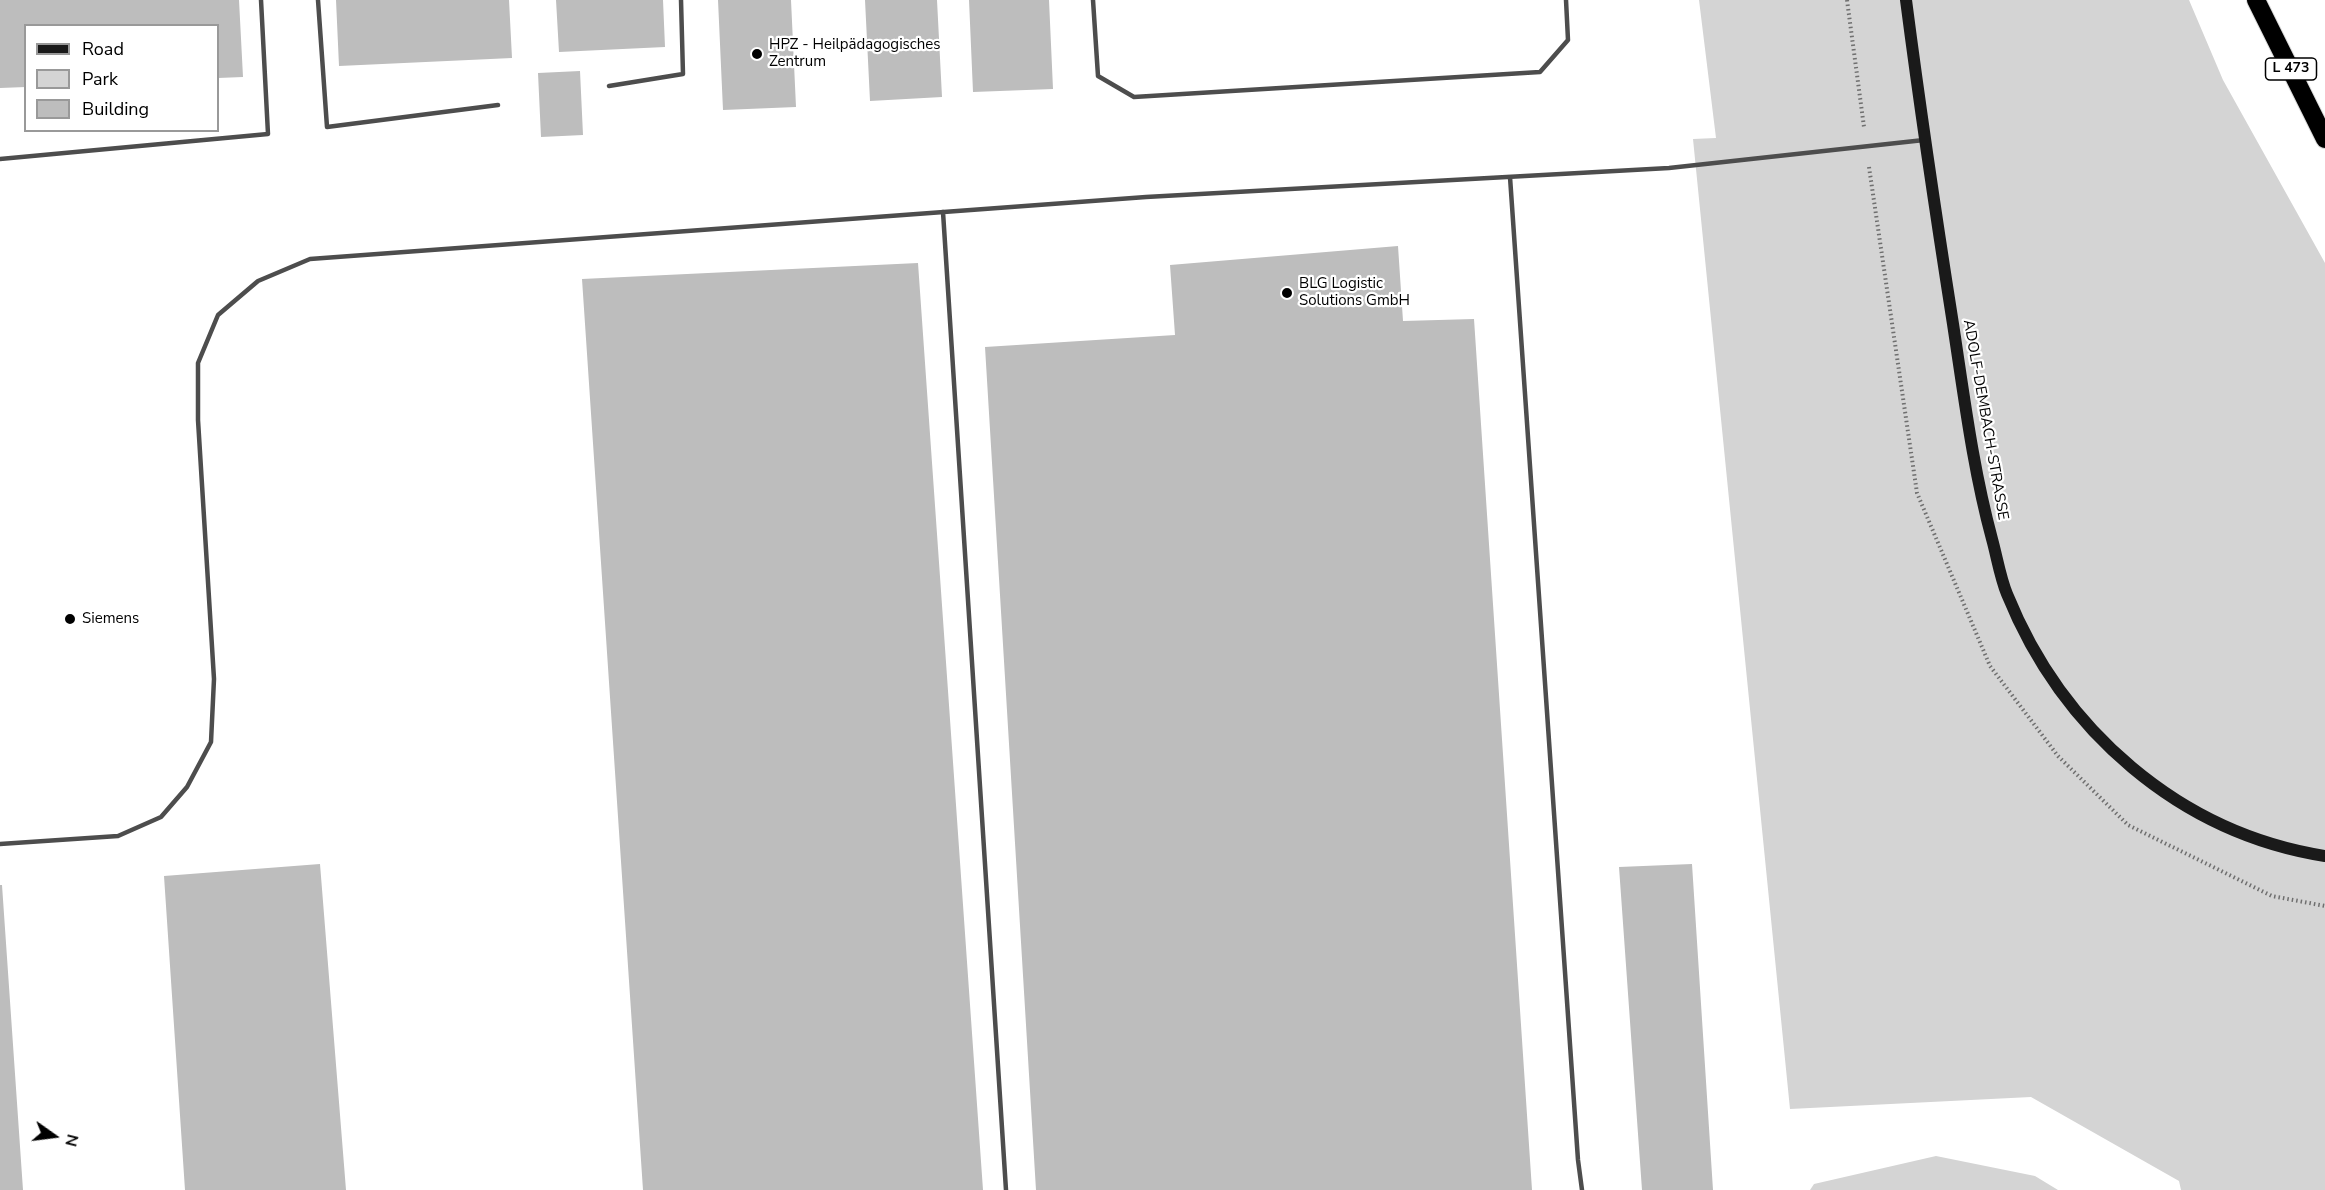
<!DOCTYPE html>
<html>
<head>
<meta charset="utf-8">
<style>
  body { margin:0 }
  #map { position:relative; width:2325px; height:1190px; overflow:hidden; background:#fff; font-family:"Nunito Sans",sans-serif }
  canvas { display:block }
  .legend { position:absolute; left:24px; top:24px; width:195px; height:108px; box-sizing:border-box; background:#fff; border:2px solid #999; margin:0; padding:8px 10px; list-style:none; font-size:18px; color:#000 }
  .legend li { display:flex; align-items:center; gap:12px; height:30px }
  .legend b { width:30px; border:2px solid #999 }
  .north { position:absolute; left:24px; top:1106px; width:60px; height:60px; -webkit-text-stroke:4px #fff; paint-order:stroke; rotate:104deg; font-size:16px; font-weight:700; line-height:24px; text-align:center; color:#000 }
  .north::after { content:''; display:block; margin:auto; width:21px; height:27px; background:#000; clip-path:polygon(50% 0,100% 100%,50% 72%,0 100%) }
</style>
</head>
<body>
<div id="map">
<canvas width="2325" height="1190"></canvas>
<ul class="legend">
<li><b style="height:8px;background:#1a1a1a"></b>Road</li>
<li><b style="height:16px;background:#d4d4d4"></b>Park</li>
<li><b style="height:16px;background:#bdbdbd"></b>Building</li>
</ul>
<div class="north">N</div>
</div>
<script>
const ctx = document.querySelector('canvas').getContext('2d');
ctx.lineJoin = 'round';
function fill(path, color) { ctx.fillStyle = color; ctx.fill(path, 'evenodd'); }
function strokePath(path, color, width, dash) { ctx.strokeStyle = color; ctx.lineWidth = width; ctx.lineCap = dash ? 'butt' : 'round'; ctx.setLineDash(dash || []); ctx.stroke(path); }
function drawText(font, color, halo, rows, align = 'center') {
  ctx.font = font + ' "Nunito Sans",sans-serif'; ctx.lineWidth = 4.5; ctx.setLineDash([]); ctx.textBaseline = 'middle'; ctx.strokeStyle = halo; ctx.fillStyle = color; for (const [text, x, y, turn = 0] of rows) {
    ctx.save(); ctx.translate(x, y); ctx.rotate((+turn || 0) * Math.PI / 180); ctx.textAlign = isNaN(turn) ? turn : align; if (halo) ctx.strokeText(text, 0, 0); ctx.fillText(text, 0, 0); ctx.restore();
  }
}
const green = new Path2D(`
  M1699 0H2189L2223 80 2325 263V1190H2181L2179 1181 2031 1097 1790 1109 1693 139 1716 138Z
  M1936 1156 2035 1176 2058 1190H1810L1814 1184Z`);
const building = new Path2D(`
  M0 0H239L243 77 218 78V26H26V87L0 88Z
  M336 0H509L512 58 339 66Z
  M556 0H663L665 47 559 52Z
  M718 0H791L796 107 723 110Z
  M865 0H937L942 97 870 101Z
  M969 0H1049L1053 89 973 92Z
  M580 71 583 135 541 137 538 73Z
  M1398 246 1403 321 1474 319 1532 1190H1036L985 347 1175 335 1170 265Z
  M918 263 983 1190H643L582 279Z
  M320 864 346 1190H185L164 876Z
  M1692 864 1713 1190H1642L1619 867Z
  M0 885H2L23 1190H0Z`);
const path = new Path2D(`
  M1847 0 1864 127
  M1869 167 1917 493 1990 666 2058 756 2128 825 2272 896 2325 906`);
const lane = new Path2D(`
  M318 0 327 127 498 105
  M1093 0 1098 76 1134 97 1540 72 1568 40 1566 0
  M609 86 683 74 681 0
  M0 159 268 134 261 0
  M1510 177 1578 1160 1582 1190
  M943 212 1006 1190
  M0 844 118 836 161 817 187 787 211 742 214 679 198 420V363L218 315 258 281 310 259 1146 197 1669 168 1924 140`);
const secondary = new Path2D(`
  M1906 0C1920 108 1936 216 1953 324 1964 396 1973 469 1992 539 1997 557 2000 577 2007 594 2062 730 2179 833 2325 856`);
const highway = new Path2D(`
  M2256 0 2325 139`);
const markers = [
  [757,54,6,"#000"],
  [1287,293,6,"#000"],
  [70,619,6,"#000"]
];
const shields = [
  [2291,69,51]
];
const shieldNames = [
  ["L 473",2291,69]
];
const poiNames = [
  ["HPZ - Heilpädagogisches",769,45],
  ["Zentrum",769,62],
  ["BLG Logistic",1299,284],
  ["Solutions GmbH",1299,301],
  ["Siemens",82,619]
];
const streetNames = [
  ["ADOLF-DEMBACH-STRASSE",1985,420,80]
];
fill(green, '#d4d4d4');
fill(building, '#bdbdbd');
strokePath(highway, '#dbdbdb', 20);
strokePath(path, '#6f6f6f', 4, [1.5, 3]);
strokePath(lane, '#4d4d4d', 4.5);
strokePath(secondary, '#1a1a1a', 12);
strokePath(highway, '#000', 18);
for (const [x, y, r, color] of markers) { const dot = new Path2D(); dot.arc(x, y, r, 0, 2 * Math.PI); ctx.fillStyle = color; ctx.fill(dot); strokePath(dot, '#fff', 2); }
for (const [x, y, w] of shields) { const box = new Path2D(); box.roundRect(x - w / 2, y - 11, w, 22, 4.5); ctx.fillStyle = '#fff'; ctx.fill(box); strokePath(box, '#000', 1.5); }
drawText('bold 14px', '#000', null, shieldNames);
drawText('15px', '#000', '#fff', poiNames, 'left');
drawText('15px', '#000', '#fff', streetNames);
</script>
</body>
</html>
